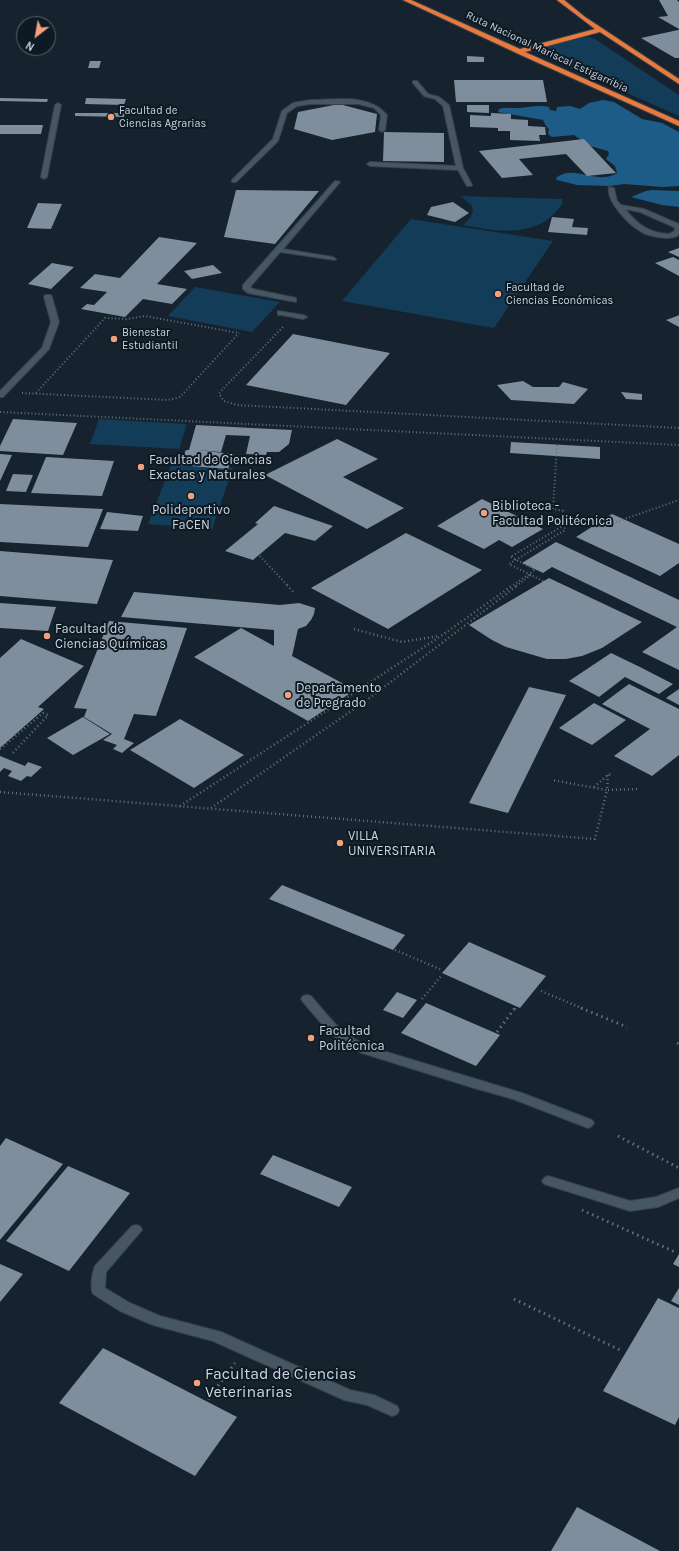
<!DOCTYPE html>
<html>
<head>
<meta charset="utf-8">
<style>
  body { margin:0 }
  #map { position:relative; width:679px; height:1551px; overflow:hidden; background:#16232e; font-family:Karla,sans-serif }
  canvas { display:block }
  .north { position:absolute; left:16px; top:16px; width:40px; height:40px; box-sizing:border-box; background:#0d1a24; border:1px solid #59646e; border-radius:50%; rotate:211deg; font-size:11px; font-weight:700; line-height:16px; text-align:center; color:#ccd4dc }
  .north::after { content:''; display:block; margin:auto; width:14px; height:18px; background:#f1a17b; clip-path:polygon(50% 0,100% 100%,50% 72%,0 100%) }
</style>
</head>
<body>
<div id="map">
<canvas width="679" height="1551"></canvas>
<div class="north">N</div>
</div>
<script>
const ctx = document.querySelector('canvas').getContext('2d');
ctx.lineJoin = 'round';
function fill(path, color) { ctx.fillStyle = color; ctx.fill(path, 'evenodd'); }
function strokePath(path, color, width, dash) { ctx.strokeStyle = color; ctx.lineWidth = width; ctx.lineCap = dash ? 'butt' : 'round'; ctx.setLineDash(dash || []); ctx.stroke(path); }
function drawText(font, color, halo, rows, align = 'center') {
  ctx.font = font + ' Karla,sans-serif'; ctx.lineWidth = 4; ctx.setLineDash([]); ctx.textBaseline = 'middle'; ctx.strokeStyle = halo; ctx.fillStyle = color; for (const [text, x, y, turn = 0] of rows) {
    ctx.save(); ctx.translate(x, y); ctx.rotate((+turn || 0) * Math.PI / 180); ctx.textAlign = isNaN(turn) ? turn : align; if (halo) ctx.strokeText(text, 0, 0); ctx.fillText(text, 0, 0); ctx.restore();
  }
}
const green = new Path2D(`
  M572 35H583L595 39 679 95V116L525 48 527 46Z
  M461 196 562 199 563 203C539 239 500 232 463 225L470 218 473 212 472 206Z
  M411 219 553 241 494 328 342 301Z
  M195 287 280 302 252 332 168 316Z
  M99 419 187 424 179 449 90 444Z
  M172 463 233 468 212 529 148 524Z`);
const forest = new Path2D(`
  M603 100 614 102 642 119 662 123 679 132V186L663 187 624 184 610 186 577 185 557 180 556 178C573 163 597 186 617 173L615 166 606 159 609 154 608 151 590 146 574 135 552 137 548 134 549 129 546 126 543 120 498 112 499 109C504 107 510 108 516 108 528 108 537 104 549 107L550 110 556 111 557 107 570 106 580 109 589 103Z
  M652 190 679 191V207L662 205 631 197 646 191Z`);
const building = new Path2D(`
  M659 0H677L679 2V14L672 15 679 14V29L658 17 668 16Z
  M678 30H679V58H675L641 38Z
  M467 56 484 57V62H467Z
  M90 61H101L99 68H88Z
  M454 80H543L547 102H456Z
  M0 98 48 99 47 102 0 101Z
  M86 98 126 99 124 105 85 104Z
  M339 104 377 114 375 132 332 140 294 129 298 112Z
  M467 105H489V113L467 112Z
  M75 113H125L124 117 75 116Z
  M491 113 511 114V119L528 120V126L545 127 546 135H539L540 141 510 140V131H498V128L470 127V115L491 116Z
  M0 125H43L41 134H0Z
  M384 132 444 133V162L383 161Z
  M584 139 616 173 587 176 566 154 519 159 533 175 502 178 479 151Z
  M236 190 319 191 275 244 224 237Z
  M453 202 469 213 455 222 427 215 431 207Z
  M38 203 62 204 51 229 27 228Z
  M552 217 574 219 572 227 588 228 587 235 548 232Z
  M159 237 197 243 157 284 187 289 172 304 143 299 125 317 81 309 87 304 94 305 107 292 80 288 95 274 120 278Z
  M679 248V257L668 252Z
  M673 257 679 260V276L655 263Z
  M52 263 74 267 51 289 28 284Z
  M213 265 222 273 192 279 184 271Z
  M679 315V327L666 320 677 316Z
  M293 334 390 353 346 405 246 385Z
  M523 381 533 387H559L563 382 588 389 574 404 511 400 497 385Z
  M621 392 642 394V400L626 399Z
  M13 419 77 423 63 455 0 451V446Z
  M196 425 252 428 292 430 289 444 279 452H267L266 455 246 454 250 436 226 435 221 452 196 450 234 454 228 469 179 465 186 450H189Z
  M337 439 378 459 343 477 404 508 367 529 265 475Z
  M511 442 600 447V459L510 453Z
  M0 454 12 455 0 481Z
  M46 457 114 461 102 496 31 493Z
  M13 474 33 475 26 492 6 491Z
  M482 499 543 529 512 547 499 540 484 549 437 526Z
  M0 504 103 509 88 547 0 542Z
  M274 506 333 526 315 541 285 533 253 560 225 551 258 524 255 523Z
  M107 512 143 516 138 531 100 529Z
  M612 514 679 544V563L660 576 576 537Z
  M406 533 482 570 388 629 311 588Z
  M556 542 679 600V670L642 652 677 627 552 567 543 573 522 563Z
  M0 551 113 560 97 604 0 596Z
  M549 578 642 622 602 648 582 656 566 659H547L506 647 492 640 469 625Z
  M134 592 280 605 299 603 315 608 314 614 311 620 306 626 298 629 292 656 355 690 308 721 194 657 241 628 274 646V630L121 617Z
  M0 603 56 607 48 631 0 628Z
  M109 621 187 628 156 716 134 714 124 739 134 743 122 753 113 749 117 745 103 740 112 734 84 717 87 709 74 708Z
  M21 639 84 666 38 707 44 709 0 748V658Z
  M611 653 640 667 673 684 659 694 625 677 599 697 569 681Z
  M629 684 679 709V755L652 776 614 756 650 729 602 704Z
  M529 687 566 695 508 813 469 803Z
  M679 689V705L666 698Z
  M594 703 626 720 592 745 559 728Z
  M83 717 110 734 73 755 47 738Z
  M180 719 244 755 194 788 130 750Z
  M0 756 25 766 28 762 42 767 31 777 27 776 21 781 8 776 12 771 4 768 0 772Z
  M282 885 405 935 393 950 269 899Z
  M469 942 546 976 520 1008 442 973Z
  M397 992 417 1000 403 1018 383 1010Z
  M426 1003 500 1035 476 1066 401 1033Z
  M6 1138 63 1164 0 1240V1146Z
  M273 1155 352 1187 339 1207 260 1174Z
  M68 1166 130 1193 69 1271 6 1241Z
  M679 1254V1267L673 1264Z
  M0 1264 23 1274 0 1302Z
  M679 1288V1305L671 1301Z
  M658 1298 679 1308V1417L675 1425 603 1391Z
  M103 1348 237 1417 195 1476 59 1403Z
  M577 1507 660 1551H551Z`);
const pathFar2 = new Path2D(`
  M283 327 221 391 219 394 224 401 237 405 679 428
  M22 393 168 400 180 397 239 333
  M36 393 105 318 127 319 145 316 239 333
  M0 412 679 445
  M260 556 288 586
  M512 556 571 521 599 528 679 500
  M511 557 535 570 512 586
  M543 581 509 564 565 530 563 511 553 509 557 445
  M516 586 531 575`);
const pathFar1 = new Path2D(`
  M287 585 294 593
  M354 629 402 642 439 636
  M0 749 43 713 48 715 11 755
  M608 775 607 790 638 789
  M594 787 608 775 613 773
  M0 792 595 839 607 790 552 780
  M180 806 441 636 513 585
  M211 808 367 700 518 585
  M395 950 442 970
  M541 991 584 1009
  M422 999 442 975
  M515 1009 516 1007`);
const path = new Path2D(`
  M581 1008 627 1027
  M497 1032 515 1008
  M677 1043 679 1044
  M618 1136 679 1168
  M582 1210 675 1252
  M514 1299 620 1350
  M208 1399 235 1363`);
const lane = new Path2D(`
  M413 81H417L428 94 439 97 449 105 463 168 472 185 471 186H467L458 170 370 166 367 164 370 162 456 166 443 106 435 99 424 96 413 83Z
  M310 100C335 100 369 93 387 115L385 130 382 132 379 130 381 115 374 108 358 104H310L297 106 287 113 278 141 236 182H232V180L273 139 282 111 293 103Z
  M58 103 61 105 47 177 44 179 41 177 55 105Z
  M335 181 340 182 283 249 333 257 336 259 335 260 280 252 250 287 253 289 296 298V302L248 293 243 289V285Z
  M609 187 614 188 617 201 621 205 644 209 679 224C679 227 679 232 679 234 674 242 646 236 640 231 628 224 606 201 609 187ZM625 209 640 212 674 227 675 230C671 235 666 234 660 233 644 230 635 221 625 209Z
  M45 295H51L52 297 59 322 49 349 3 397H0V391L42 348 51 322 44 297Z
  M278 311 303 315 307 317 303 319 281 315H278Z
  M307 995 311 996C332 1020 340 1034 370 1047L522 1093 592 1120 594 1123 592 1126 588 1128 513 1099 474 1088 362 1053C332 1040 324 1026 303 1002L301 999 303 996Z
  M548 1176 630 1201 656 1197 679 1188V1198L658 1207 630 1211 544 1184 542 1181 544 1178Z
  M136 1225 140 1226 142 1230 106 1272 105 1288 130 1303 160 1316 221 1332 350 1390 374 1395 397 1406 399 1410 397 1414 392 1416 367 1405 344 1400 213 1341 153 1325 120 1311 93 1294C90 1287 92 1273 95 1266L132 1226Z`);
const highway = new Path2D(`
  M403 0H411L520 49 595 29 557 0H564L585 17 679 79V84L600 32 525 52 679 121V126L523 56Z`);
const markers = [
  [111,117,4,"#f1a17b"],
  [498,294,4,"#f1a17b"],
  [114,339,4,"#f1a17b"],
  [141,467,4,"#f1a17b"],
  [191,496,4,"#f1a17b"],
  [484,513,4,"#f1a17b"],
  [47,636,4,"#f1a17b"],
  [288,695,4,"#f1a17b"],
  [340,843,4,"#f1a17b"],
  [311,1038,4,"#f1a17b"],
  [197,1383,4,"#f1a17b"]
];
const farStreetnames = [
  ["Ruta Nacional Mariscal Estigarribia",547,52,25]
];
const farPoinames = [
  ["Facultad de",119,111],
  ["Ciencias Agrarias",119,124],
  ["Facultad de",506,288],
  ["Ciencias Económicas",506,301],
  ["Bienestar",122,333],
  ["Estudiantil",122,346]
];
const poiNames = [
  ["Facultad de Ciencias",149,460],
  ["Exactas y Naturales",149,475],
  ["Biblioteca -",492,506],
  ["Facultad Politécnica",492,521],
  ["Polideportivo",191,510,"center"],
  ["FaCEN",191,525,"center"],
  ["Facultad de",55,629],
  ["Ciencias Químicas",55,644],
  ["Departamento",296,688],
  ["de Pregrado",296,703],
  ["VILLA",348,836],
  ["UNIVERSITARIA",348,851],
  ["Facultad",319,1031],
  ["Politécnica",319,1046]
];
const nearPoinames = [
  ["Facultad de Ciencias",205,1374],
  ["Veterinarias",205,1392]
];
fill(green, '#133c59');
fill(forest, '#1e5c88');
fill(building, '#7e8e9c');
strokePath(lane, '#374049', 2);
strokePath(highway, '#374049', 2);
strokePath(pathFar2, '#656f79', 2, [1, 2.5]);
strokePath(pathFar1, '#656f79', 2.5, [1, 3]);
strokePath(path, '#656f79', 3, [1.5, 4]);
fill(lane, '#475663');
fill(highway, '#e87a40');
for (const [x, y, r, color] of markers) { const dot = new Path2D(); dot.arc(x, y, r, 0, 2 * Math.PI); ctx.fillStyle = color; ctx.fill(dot); strokePath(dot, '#0d1a24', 1.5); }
drawText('11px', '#ccd4dc', '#0d1a24', farStreetnames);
drawText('11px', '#ccd4dc', '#0d1a24', farPoinames, 'left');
drawText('13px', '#ccd4dc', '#0d1a24', poiNames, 'left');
drawText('16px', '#ccd4dc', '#0d1a24', nearPoinames, 'left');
</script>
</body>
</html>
